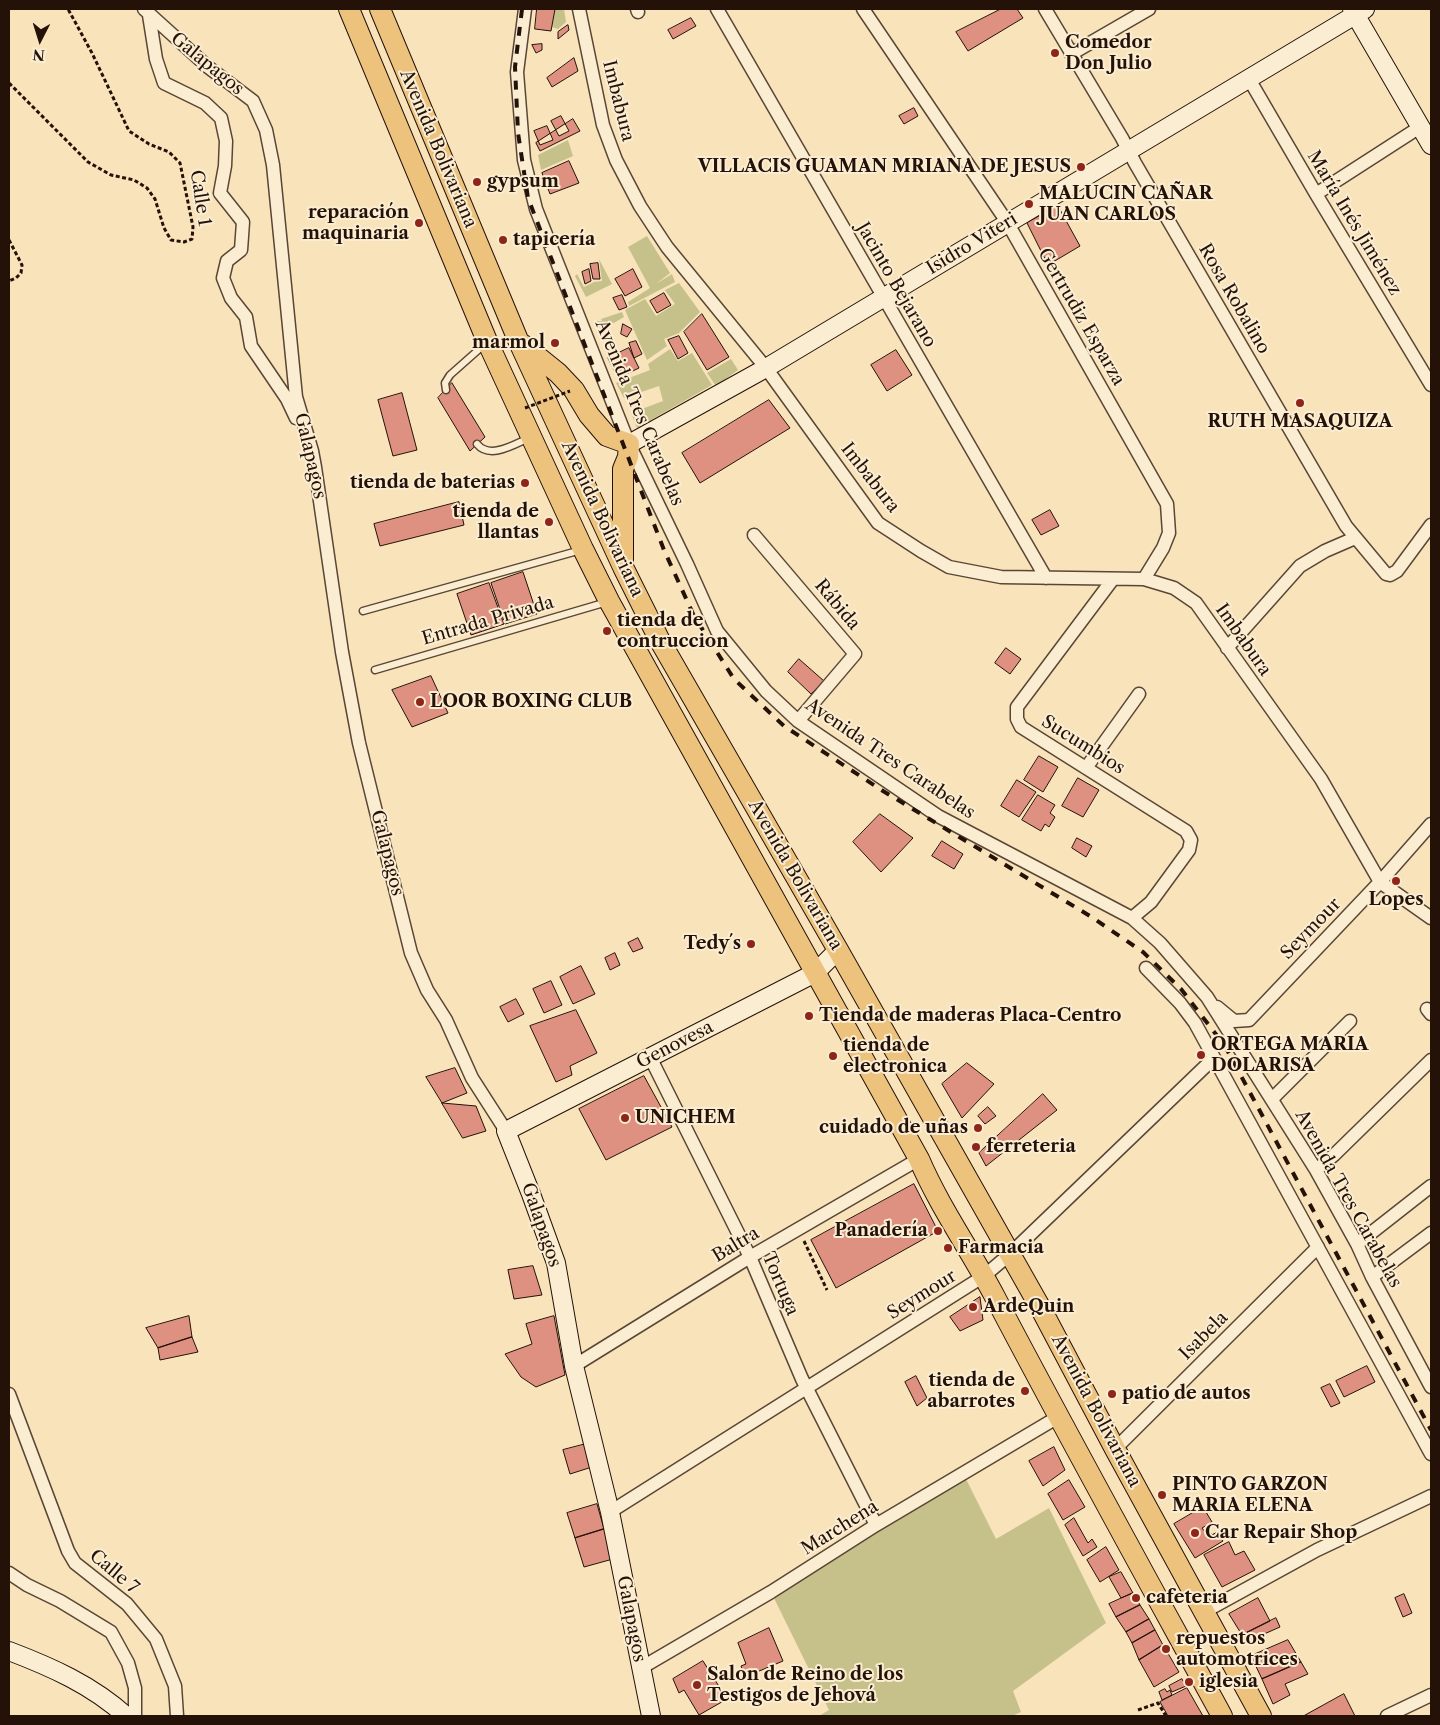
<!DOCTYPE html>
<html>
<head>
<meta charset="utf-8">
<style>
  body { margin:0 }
  #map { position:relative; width:1440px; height:1725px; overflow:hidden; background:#f9e3ba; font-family:"Libre Caslon Text",serif }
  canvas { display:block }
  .frame { position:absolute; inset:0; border:10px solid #241209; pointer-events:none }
  .north { position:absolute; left:15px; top:15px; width:50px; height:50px; -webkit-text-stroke:4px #fbedd2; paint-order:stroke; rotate:185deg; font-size:14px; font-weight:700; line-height:20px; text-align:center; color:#241209 }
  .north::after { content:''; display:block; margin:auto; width:18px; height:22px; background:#241209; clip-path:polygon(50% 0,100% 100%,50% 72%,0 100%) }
</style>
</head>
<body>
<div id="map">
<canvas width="1440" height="1725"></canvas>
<div class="frame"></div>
<div class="north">N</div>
</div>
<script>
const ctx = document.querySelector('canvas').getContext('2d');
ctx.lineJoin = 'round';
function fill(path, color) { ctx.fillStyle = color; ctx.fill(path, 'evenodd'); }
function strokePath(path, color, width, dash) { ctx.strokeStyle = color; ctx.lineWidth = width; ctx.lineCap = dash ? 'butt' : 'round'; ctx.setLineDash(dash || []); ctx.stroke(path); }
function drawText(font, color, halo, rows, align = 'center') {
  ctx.font = font + ' "Libre Caslon Text",serif'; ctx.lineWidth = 4; ctx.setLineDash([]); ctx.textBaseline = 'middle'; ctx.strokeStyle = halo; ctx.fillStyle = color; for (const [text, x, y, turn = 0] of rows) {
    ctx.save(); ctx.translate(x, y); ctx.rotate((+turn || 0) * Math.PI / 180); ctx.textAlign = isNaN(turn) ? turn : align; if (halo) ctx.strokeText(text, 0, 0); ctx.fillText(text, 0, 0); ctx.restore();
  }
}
const green = new Path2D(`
  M555 9H564L566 22 558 29 552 27Z
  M568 140 573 156 541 170 538 155Z
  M647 236 670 273 656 284 672 274 675 282 629 306 628 302 650 288 628 247Z
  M599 259 612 284 586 297 575 276 577 274 584 287 594 282 602 281Z
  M679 283 700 312 679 333 664 339 667 346 647 360 625 310 645 299 656 316 675 304 665 290Z
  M622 312 624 317 607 327 605 326 598 328 596 321H602L601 319Z
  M670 349 678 361 692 353 712 385 637 428 631 413 663 401 659 386 624 398 616 383 650 370 648 364Z
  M731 359 738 370 716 386 707 373Z
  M963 1473 996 1539 1049 1508 1106 1623 1013 1691 1021 1712 1012 1716H819L829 1710 771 1592Z`);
const building = new Path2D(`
  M537 9H555L551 31 535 29Z
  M1001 9H1017L1023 18 968 51 956 32Z
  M691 18 696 26 673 39 668 30Z
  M568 25 569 30 558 39V32Z
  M542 44V50L536 53 532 45Z
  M574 58 578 71 552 87 547 78Z
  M914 108 918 116 904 124 899 116Z
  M561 116 569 131 559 136 551 121Z
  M573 119 580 131 540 151 536 143Z
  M547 126 553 140 540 145 534 131Z
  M569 161 579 183 550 194 542 173Z
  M1058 206 1080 246 1048 265 1027 223Z
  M598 263 600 279H593L590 264Z
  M589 269 591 281 585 284 582 272Z
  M633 269 642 287 625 296 615 279Z
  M664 293 671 305 657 313 650 301Z
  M622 295 627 307 619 310 613 298Z
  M702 314 729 357 707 370 684 332Z
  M623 324 632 329 627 337 621 334Z
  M679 336 688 353 678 359 668 340Z
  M636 341 642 354 634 358 629 343Z
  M629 348 639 368 618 378 608 358Z
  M896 350 912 375 887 391 871 365Z
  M452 383 485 437 470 451 438 398Z
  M402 393 417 450 393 456 378 400Z
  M769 400 790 428 700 483 682 453Z
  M459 502 464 525 380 546 374 524Z
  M1050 510 1059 526 1041 535 1032 520Z
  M523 572 537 614 505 624 491 583Z
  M489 583 504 624 471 635 457 594Z
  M1006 648 1021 659 1010 674 995 663Z
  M799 659 824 681 811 694 788 672Z
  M431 676 448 713 412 727 392 690Z
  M1039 756 1058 767 1043 792 1024 780Z
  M1078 778 1099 790 1083 817 1062 806Z
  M1017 780 1036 792 1019 817 1001 806Z
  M1038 795 1055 805 1050 813 1055 817 1049 827 1045 824 1041 831 1022 820Z
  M880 814 913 838 881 872 853 842Z
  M1077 838 1092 846 1086 857 1072 848Z
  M942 841 963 854 954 869 932 856Z
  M638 938 643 948 633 952 628 943Z
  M615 953 620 965 610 970 605 958Z
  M581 966 595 994 573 1004 560 977Z
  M551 981 562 1005 544 1013 533 989Z
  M516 999 524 1014 508 1022 500 1007Z
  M576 1010 597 1053 570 1066 572 1075 556 1082 530 1026Z
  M967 1063 994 1084 962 1118 942 1084Z
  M455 1068 467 1093 442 1103 426 1077Z
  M644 1076 672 1127 606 1160 579 1109Z
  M1043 1094 1057 1110 986 1166 979 1153Z
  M442 1103 476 1106 486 1131 463 1138Z
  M988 1107 996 1116 985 1124 978 1116Z
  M914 1184 938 1231 836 1288 811 1240Z
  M533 1266 542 1295 514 1299 508 1270Z
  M980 1297 983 1320 960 1331 950 1317Z
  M189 1316 192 1337 158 1348 146 1328Z
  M554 1316 565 1375 536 1387 521 1377 505 1354 532 1344 526 1324Z
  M192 1337 198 1352 160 1360 158 1348Z
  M1367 1366 1375 1382 1344 1397 1336 1381Z
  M916 1376 927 1398 917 1406 905 1382Z
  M1330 1384 1340 1403 1331 1407 1321 1388Z
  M586 1444 592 1467 570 1474 563 1450Z
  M1054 1447 1065 1470 1043 1486 1029 1461Z
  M1069 1480 1085 1507 1063 1520 1048 1494Z
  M597 1504 604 1529 575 1538 567 1513Z
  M1203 1507 1212 1522 1202 1528 1205 1532 1209 1530 1212 1535 1217 1532 1223 1541 1195 1558 1174 1524Z
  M1074 1518 1088 1543 1092 1539 1097 1547 1083 1556 1065 1525Z
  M604 1529 613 1559 584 1567 575 1538Z
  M1229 1542 1235 1555 1244 1551 1255 1570 1222 1587 1204 1555Z
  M1106 1547 1119 1570 1100 1582 1087 1560Z
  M1121 1572 1133 1593 1121 1598 1109 1577Z
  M1133 1593 1140 1605 1116 1617 1109 1604Z
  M1404 1594 1412 1613 1403 1617 1395 1598Z
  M1258 1598 1270 1621 1242 1635 1229 1614Z
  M1140 1605 1149 1619 1126 1632 1116 1617Z
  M1276 1618 1280 1627 1246 1642 1242 1635Z
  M1149 1619 1155 1630 1132 1643 1126 1632Z
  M769 1628 783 1661 745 1677 741 1666 746 1664 738 1643Z
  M1155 1630 1163 1645 1139 1660 1132 1643Z
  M1288 1640 1301 1662 1262 1679 1251 1656Z
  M1163 1645 1179 1672 1154 1687 1139 1660Z
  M703 1661 727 1699 699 1715 684 1690 679 1693 673 1679Z
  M1301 1662 1308 1674 1285 1684 1290 1695 1273 1704 1262 1679Z
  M1182 1679 1186 1686 1172 1692 1169 1686Z
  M1187 1688 1203 1716H1168L1160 1702Z
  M1165 1689 1167 1692 1170 1690 1172 1695 1162 1700 1159 1692Z
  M1344 1694 1355 1716H1302H1303Z`);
const path = new Path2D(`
  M9 83 88 162 111 175 134 180 147 188 155 199 164 228 171 240 184 242 192 239 193 227 180 163 169 152 149 144 129 131 92 53 68 9
  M9 240 22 265 21 273 16 278 9 281
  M804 1241 827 1290
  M1138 1710 1158 1703 1166 1716`);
const lane = new Path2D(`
  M446 390 445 383 450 375 485 344
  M477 444C490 460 515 444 529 438
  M363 611 581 550
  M375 670 607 602`);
const street = new Path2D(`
  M144 9 208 67 253 101 266 130 273 165 296 397 312 451 315 467 342 652 359 743 411 953 427 990 446 1020 472 1078 506 1131
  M525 9 517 72 524 160 536 209 629 444 687 564 717 631 766 691 798 721 938 816 1132 918 1160 943 1207 997 1316 1170 1357 1244 1372 1277 1431 1387
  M579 9 603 125 616 160 640 206 667 247 766 368 878 523 921 551 949 567 1001 577 1144 579 1174 588 1196 603 1321 779 1380 882 1431 918
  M637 9 638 12
  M717 9 1046 578
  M863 9 1007 222 1167 504 1169 533 1163 548 1144 579
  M1045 9 1122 138 1135 163 1346 526 1386 574 1390 575 1397 571 1431 525
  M149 15 156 59 164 83 205 103 221 118 226 141 225 166 220 193 243 222 241 250 227 261 223 278 231 298 246 317 251 346 287 399 296 418
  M1071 54 1149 9
  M1249 79 1316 194 1431 385
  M1316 194 1420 127
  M754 535 855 654 798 721
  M1113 579 1017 707V719L1021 727 1186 831 1191 840 1189 850 1151 902 1132 918
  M1227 648 1300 566 1325 551 1355 538
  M1086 768 1139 694
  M1146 968 1180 1003 1195 1023 1431 1454
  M1217 1007 1234 1021 1249 1020 1380 882 1431 824
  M1427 1009 1431 1014
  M650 1057 750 1257 802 1379 876 1525
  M1272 1099 1350 1021
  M1316 1170 1334 1155 1431 1060
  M1357 1244 1431 1186
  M1372 1277 1431 1233
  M574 1366 750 1257 919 1159
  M9 1394 68 1551 75 1563 127 1604 156 1639 175 1686 177 1716
  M1115 1449 1318 1247
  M610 1512 984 1276 1010 1254 1214 1058
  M9 1573 27 1585 60 1601 111 1632 128 1663 135 1688V1716
  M1204 1612 1317 1550 1431 1496
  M641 1668 771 1592 876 1525 1058 1417
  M1387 1716 1431 1695`);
const secondary = new Path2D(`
  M1352 9 1431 145
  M629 444 766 368 1365 9
  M9 1651C51 1667 92 1685 126 1716
  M651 1716 610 1512 574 1366 556 1263 531 1194 506 1131 815 973 838 950`);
const primary = new Path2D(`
  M349 9 487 341 583 549 609 601 919 1159C940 1208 971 1251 995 1297 1069 1438 1146 1577 1222 1716
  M380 9 518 340 623 567 660 641 838 950 1040 1307 1115 1449 1261 1716
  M522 344 558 373 574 390 589 415 607 436 629 444 628 457 623 469V560`);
const rail = new Path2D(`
  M522 9 515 67 518 133 528 198 664 550 694 616 734 679 784 726 883 791 1090 916 1143 952 1181 989 1225 1046 1431 1430`);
const pathBridge = new Path2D(`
  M525 408 570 391`);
const markers = [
  [1055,53,5,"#8f2418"],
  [1081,167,5,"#8f2418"],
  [477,182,5,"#8f2418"],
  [1029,204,5,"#8f2418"],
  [419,223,5,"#8f2418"],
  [503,240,5,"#8f2418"],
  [555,343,5,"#8f2418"],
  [1300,403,5,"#8f2418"],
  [525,483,5,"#8f2418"],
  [549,522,5,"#8f2418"],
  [607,631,5,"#8f2418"],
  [420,702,5,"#8f2418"],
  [1396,881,5,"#8f2418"],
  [751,944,5,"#8f2418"],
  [809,1016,5,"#8f2418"],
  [1201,1055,5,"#8f2418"],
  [833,1056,5,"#8f2418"],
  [625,1118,5,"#8f2418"],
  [978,1128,5,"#8f2418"],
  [976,1147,5,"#8f2418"],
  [938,1231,5,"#8f2418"],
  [948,1248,5,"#8f2418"],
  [973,1307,5,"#8f2418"],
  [1025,1391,5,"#8f2418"],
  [1112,1394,5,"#8f2418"],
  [1162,1495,5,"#8f2418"],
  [1195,1533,5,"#8f2418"],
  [1136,1598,5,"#8f2418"],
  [1166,1649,5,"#8f2418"],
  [1189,1682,5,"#8f2418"],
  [697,1685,5,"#8f2418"]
];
const poiNames = [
  ["Comedor",1065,43],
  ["Don Julio",1065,64],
  ["VILLACIS GUAMAN MRIANA DE JESUS",1071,167,"right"],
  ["gypsum",487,182],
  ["MALUCIN CAÑAR",1039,194],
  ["JUAN CARLOS",1039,215],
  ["reparación",409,213,"right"],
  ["maquinaria",409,234,"right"],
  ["tapicería",513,240],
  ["marmol",545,343,"right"],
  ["RUTH MASAQUIZA",1300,422,"center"],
  ["tienda de baterias",515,483,"right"],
  ["tienda de",539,512,"right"],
  ["llantas",539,533,"right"],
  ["tienda de",617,621],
  ["contruccion",617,642],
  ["LOOR BOXING CLUB",430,702],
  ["Lopes",1396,900,"center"],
  ["Tedy´s",741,944,"right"],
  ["Tienda de maderas Placa-Centro",819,1016],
  ["ORTEGA MARIA",1211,1045],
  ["DOLARISA",1211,1066],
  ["tienda de",843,1046],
  ["electronica",843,1067],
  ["UNICHEM",635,1118],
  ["cuidado de uñas",968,1128,"right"],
  ["ferreteria",986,1147],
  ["Panadería",928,1231,"right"],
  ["Farmacia",958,1248],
  ["ArdeQuin",983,1307],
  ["tienda de",1015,1381,"right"],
  ["abarrotes",1015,1402,"right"],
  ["patio de autos",1122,1394],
  ["PINTO GARZON",1172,1485],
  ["MARIA ELENA",1172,1506],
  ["Car Repair Shop",1205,1533],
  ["cafeteria",1146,1598],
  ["repuestos",1176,1639],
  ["automotrices",1176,1660],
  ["Salon de Reino de los",707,1675],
  ["Testigos de Jehová",707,1696],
  ["iglesia",1199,1682]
];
const streetNames = [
  ["Galapagos",207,64,39],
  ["Imbabura",618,101,76],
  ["Avenida Bolivariana",438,149,67],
  ["Calle 1",200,198,81],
  ["María Inés Jiménez",1354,223,59],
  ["Isidro Viteri",972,244,-31],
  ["Jacinto Bejarano",896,285,60],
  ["Rosa Robalino",1234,299,60],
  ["Gertrudiz Esparza",1081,317,60],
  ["Avenida Tres Carabelas",639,413,67],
  ["Galapagos",310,456,77],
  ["Imbabura",870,478,52],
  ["Avenida Bolivariana",602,519,65],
  ["Rábida",837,605,50],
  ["Entrada Privada",488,621,-16],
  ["Imbabura",1243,640,55],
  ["Sucumbios",1083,745,32],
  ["Avenida Tres Carabelas",890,759,34],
  ["Galapagos",387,853,76],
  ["Avenida Bolivariana",795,875,60],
  ["Seymour",1311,929,-46],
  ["Genovesa",675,1045,-27],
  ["Avenida Tres Carabelas",1348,1199,61],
  ["Galapagos",541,1225,71],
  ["Baltra",736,1245,-31],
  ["Tortuga",780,1284,67],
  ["Seymour",922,1295,-32],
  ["Isabela",1204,1336,-45],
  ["Avenida Bolivariana",1096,1411,62],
  ["Marchena",840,1528,-32],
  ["Calle 7",114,1572,40],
  ["Galapagos",631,1619,79]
];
fill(green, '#c6c18a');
fill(building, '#de9081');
strokePath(building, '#241209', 1);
strokePath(lane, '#594635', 9);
strokePath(street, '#594635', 15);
strokePath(secondary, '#241209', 20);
strokePath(primary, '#241209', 22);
strokePath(path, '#241209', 3, [4, 2.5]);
strokePath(lane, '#fbedd2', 6);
strokePath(street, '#fbedd2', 12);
strokePath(secondary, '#fbedd2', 18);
strokePath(primary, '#ecc27d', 20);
strokePath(rail, '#241209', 4, [9, 9]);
strokePath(pathBridge, '#241209', 3, [4, 2.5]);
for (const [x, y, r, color] of markers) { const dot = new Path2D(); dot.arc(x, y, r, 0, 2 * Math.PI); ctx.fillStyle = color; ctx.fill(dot); strokePath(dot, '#fbedd2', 2); }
drawText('bold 18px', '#241209', '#fbedd2', poiNames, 'left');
drawText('18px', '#241209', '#fbedd2', streetNames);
</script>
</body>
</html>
